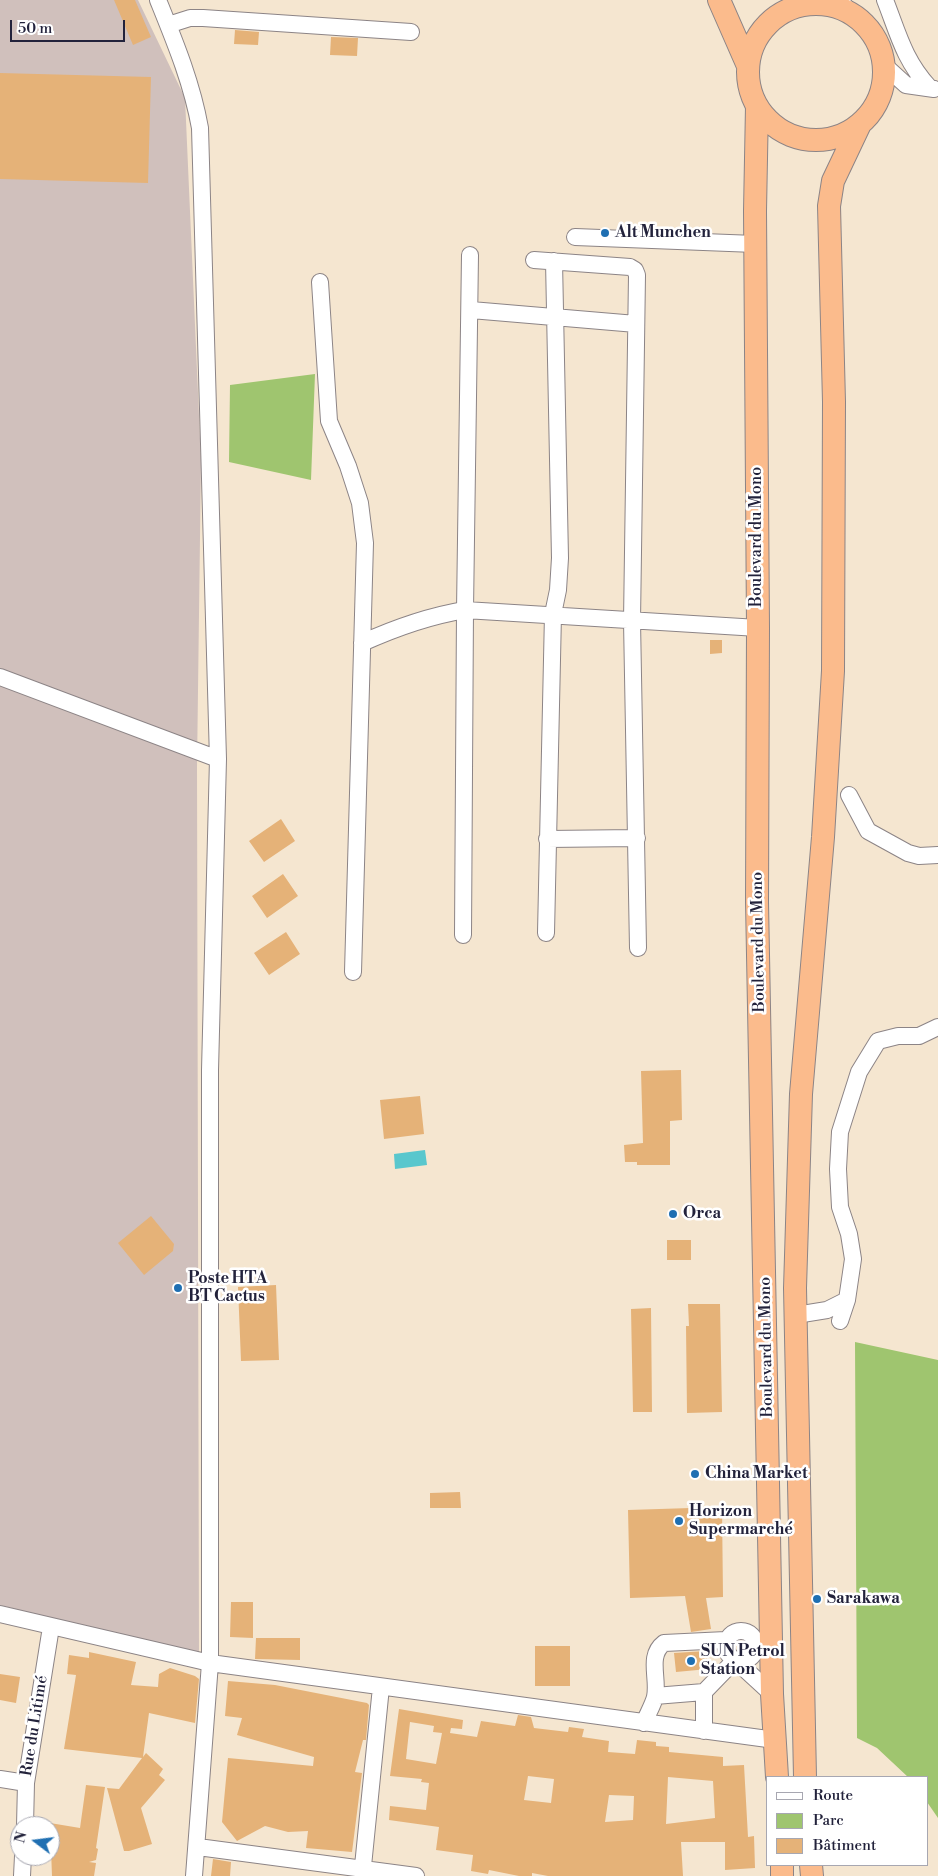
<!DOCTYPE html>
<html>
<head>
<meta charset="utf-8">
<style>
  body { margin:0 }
  #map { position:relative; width:938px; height:1876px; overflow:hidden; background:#f5e6d0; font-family:"Libre Bodoni",serif }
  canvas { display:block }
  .legend { position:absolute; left:766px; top:1776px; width:162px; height:90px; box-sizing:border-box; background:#fff; border:1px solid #a7a7b1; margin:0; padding:6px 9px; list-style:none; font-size:15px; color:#22223b }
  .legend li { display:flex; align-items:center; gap:10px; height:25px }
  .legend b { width:25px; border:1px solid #a7a7b1 }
  .north { position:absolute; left:10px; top:1816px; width:50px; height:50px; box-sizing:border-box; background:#fff; border:1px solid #a7a7b1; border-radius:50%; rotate:285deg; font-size:14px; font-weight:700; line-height:20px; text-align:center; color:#22223b }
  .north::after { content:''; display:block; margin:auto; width:18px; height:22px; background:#1f6fb2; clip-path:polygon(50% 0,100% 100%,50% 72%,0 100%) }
  .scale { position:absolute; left:10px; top:20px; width:115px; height:22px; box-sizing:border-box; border:2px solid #22223b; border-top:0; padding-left:6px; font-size:15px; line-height:18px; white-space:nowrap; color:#22223b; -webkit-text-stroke:4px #fff; paint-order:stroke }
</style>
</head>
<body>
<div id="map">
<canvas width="938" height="1876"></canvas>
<ul class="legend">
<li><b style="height:6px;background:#fff"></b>Route</li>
<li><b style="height:14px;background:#9fc56f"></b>Parc</li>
<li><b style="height:14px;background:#e5b278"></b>Bâtiment</li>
</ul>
<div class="north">N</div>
<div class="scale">50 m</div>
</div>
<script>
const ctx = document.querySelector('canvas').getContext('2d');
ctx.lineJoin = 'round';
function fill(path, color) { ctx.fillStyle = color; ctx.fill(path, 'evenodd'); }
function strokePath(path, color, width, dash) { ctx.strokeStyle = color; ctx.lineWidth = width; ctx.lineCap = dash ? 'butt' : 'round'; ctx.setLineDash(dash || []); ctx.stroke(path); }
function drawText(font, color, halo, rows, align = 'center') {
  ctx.font = font + ' "Libre Bodoni",serif'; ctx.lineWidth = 5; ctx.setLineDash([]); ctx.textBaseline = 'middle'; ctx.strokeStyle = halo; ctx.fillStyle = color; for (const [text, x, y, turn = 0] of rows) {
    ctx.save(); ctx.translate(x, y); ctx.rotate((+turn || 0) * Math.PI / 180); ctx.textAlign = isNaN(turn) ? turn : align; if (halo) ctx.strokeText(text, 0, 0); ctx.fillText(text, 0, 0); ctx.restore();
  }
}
const industrial = new Path2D(`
  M0 0H138L185 98 201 461 197 767 199 1655 0 1605Z`);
const green = new Path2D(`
  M315 374 311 480 229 462 230 385Z
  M855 1342 938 1360V1818L927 1802V1777H908L877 1748 857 1738Z`);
const water = new Path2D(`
  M425 1150 427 1165 395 1169 394 1154Z`);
const building = new Path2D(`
  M114 0H135L151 37 133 45Z
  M235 30 259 32 258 45 234 44Z
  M331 37 358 38 357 56 330 55Z
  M0 73 151 77 148 183 0 179Z
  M710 640H722V653L710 654Z
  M281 819 295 841 264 862 249 841Z
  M283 874 298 896 267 918 252 896Z
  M286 932 300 954 269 975 254 953Z
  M681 1070 682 1120 670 1121V1165H637V1162H625L624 1145 643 1143 641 1071Z
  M420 1096 424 1134 384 1139 380 1100Z
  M151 1216 174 1244 173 1251 144 1275 118 1243Z
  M667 1240H691V1260H667Z
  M276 1285 279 1360 241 1361 238 1287Z
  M688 1304H720L722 1412 687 1413 686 1326H689Z
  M651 1308 652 1412H633L631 1309Z
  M460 1492 461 1508H430V1493Z
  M722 1507 723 1597 706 1598 711 1629 691 1632 685 1596 630 1598 628 1510Z
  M231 1602H253V1638L230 1637Z
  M256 1638H300V1660L255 1659Z
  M535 1646H570V1686H535Z
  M706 1651 708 1669 676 1672 674 1653Z
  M89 1652 136 1662 131 1685 158 1687 159 1674 170 1668 195 1676 199 1679 195 1723 149 1713 143 1757 146 1753 163 1769 159 1775 165 1780 141 1808 152 1844 129 1851H124L107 1788 119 1789 142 1758 64 1749 76 1675 67 1674 69 1655 89 1658Z
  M0 1674 20 1677 16 1703 0 1700Z
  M228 1681 275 1685 367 1703 369 1705 366 1740H363L355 1772 362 1773 352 1852 306 1848 308 1831 288 1832 265 1826 237 1841 222 1822 228 1758 313 1766 314 1757 237 1735 242 1718 225 1716Z
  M399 1709 463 1720 462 1729 451 1728 450 1733 477 1737 481 1721 515 1726 518 1715 531 1717 534 1728 568 1732 569 1727 584 1729 582 1737 609 1741 608 1752 635 1754 637 1740 656 1742V1746L669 1747V1752L723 1757V1766L744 1765 748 1837 754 1836 755 1868 725 1870V1842H681L683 1876H548L532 1873V1876H519L489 1870 488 1874 471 1871 473 1855 436 1850 439 1827 389 1820 390 1806 426 1810 429 1783 421 1782 422 1779 390 1776ZM410 1722 434 1726 433 1732 442 1733 436 1764 406 1759ZM528 1776 554 1779 551 1803 524 1800ZM668 1777 713 1781 715 1818 666 1824ZM609 1795 634 1796 633 1820 605 1822Z
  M86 1785 105 1787 96 1848 98 1849 96 1860 89 1862 96 1863 94 1876H52L50 1823 80 1828Z
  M213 1859 231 1862 230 1876H211Z`);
const minor = new Path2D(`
  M158 0C175 42 192 83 200 128L218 759 210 1070V1663L194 1876
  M840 0 851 14
  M885 0C898 33 904 60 929 87
  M168 25 190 18H203L411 32
  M884 65 906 85 934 89
  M575 237 755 244
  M534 260 630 267 635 270 637 275 632 621 638 948
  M320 282 329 421 348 466 360 503 365 543 353 972
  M471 310 636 324
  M362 643C395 628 429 616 465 610L758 628
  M0 677 218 759
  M849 795 868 831 908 853 919 856 938 855
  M547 839 637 838
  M546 933 553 614 558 590 560 558 554 261
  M463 935 465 610 470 255
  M796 1315 827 1310 847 1300
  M840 1321 847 1300 853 1259 849 1234 840 1207 838 1169 840 1132 859 1072 878 1041 898 1036H919L938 1027
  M0 1614 210 1663 775 1740
  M726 1646a15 15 0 1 1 30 0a15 15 0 1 1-30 0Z
  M655 1696 704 1692 735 1660 772 1694
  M644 1723C647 1715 653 1705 655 1697 659 1678 647 1656 664 1643L726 1640
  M704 1731V1692
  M0 1779 26 1783
  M25 1826 26 1783 51 1627
  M198 1847 416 1876
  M22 1876 23 1856
  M362 1876 381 1687`);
const highway = new Path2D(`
  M719 0 748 66
  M748 72a68 68 0 1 1 136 0a68 68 0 1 1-136 0Z
  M757 106 755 211 758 628 757 902 772 1694 777 1777
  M805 1777 795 1288 801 1094 823 837 833 671 834 402 829 206 833 181 860 124
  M782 1865V1876
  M811 1865 812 1876`);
const markers = [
  [605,233,5,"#1f6fb2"],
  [673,1214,5,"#1f6fb2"],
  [178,1288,5,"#1f6fb2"],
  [695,1474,5,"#1f6fb2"],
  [679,1521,5,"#1f6fb2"],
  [817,1599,5,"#1f6fb2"],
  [691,1661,5,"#1f6fb2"]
];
const poiNames = [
  ["Alt Munchen",615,233],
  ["Orca",683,1214],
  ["Poste HTA",188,1279],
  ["BT Cactus",188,1297],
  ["China Market",705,1474],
  ["Horizon",689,1512],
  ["Supermarché",689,1530],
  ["Sarakawa",827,1599],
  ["SUN Petrol",701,1652],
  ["Station",701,1670]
];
const streetNames = [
  ["Boulevard du Mono",757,537,-90],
  ["Boulevard du Mono",759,942,-91],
  ["Boulevard du Mono",767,1347,-91],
  ["Rue du Litimé",35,1726,-81]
];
fill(industrial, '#d0c0bc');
fill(green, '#9fc56f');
fill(water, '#59c7cd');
fill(building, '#e5b278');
strokePath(minor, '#8c8486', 18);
strokePath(highway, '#8c8486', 24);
strokePath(minor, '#fff', 16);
strokePath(highway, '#fbbb8c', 22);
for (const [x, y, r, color] of markers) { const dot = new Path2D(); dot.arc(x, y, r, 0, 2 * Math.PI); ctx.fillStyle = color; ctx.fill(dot); strokePath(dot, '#fff', 2); }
drawText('bold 16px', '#22223b', '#fff', poiNames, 'left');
drawText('16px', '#22223b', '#fff', streetNames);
</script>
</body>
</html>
